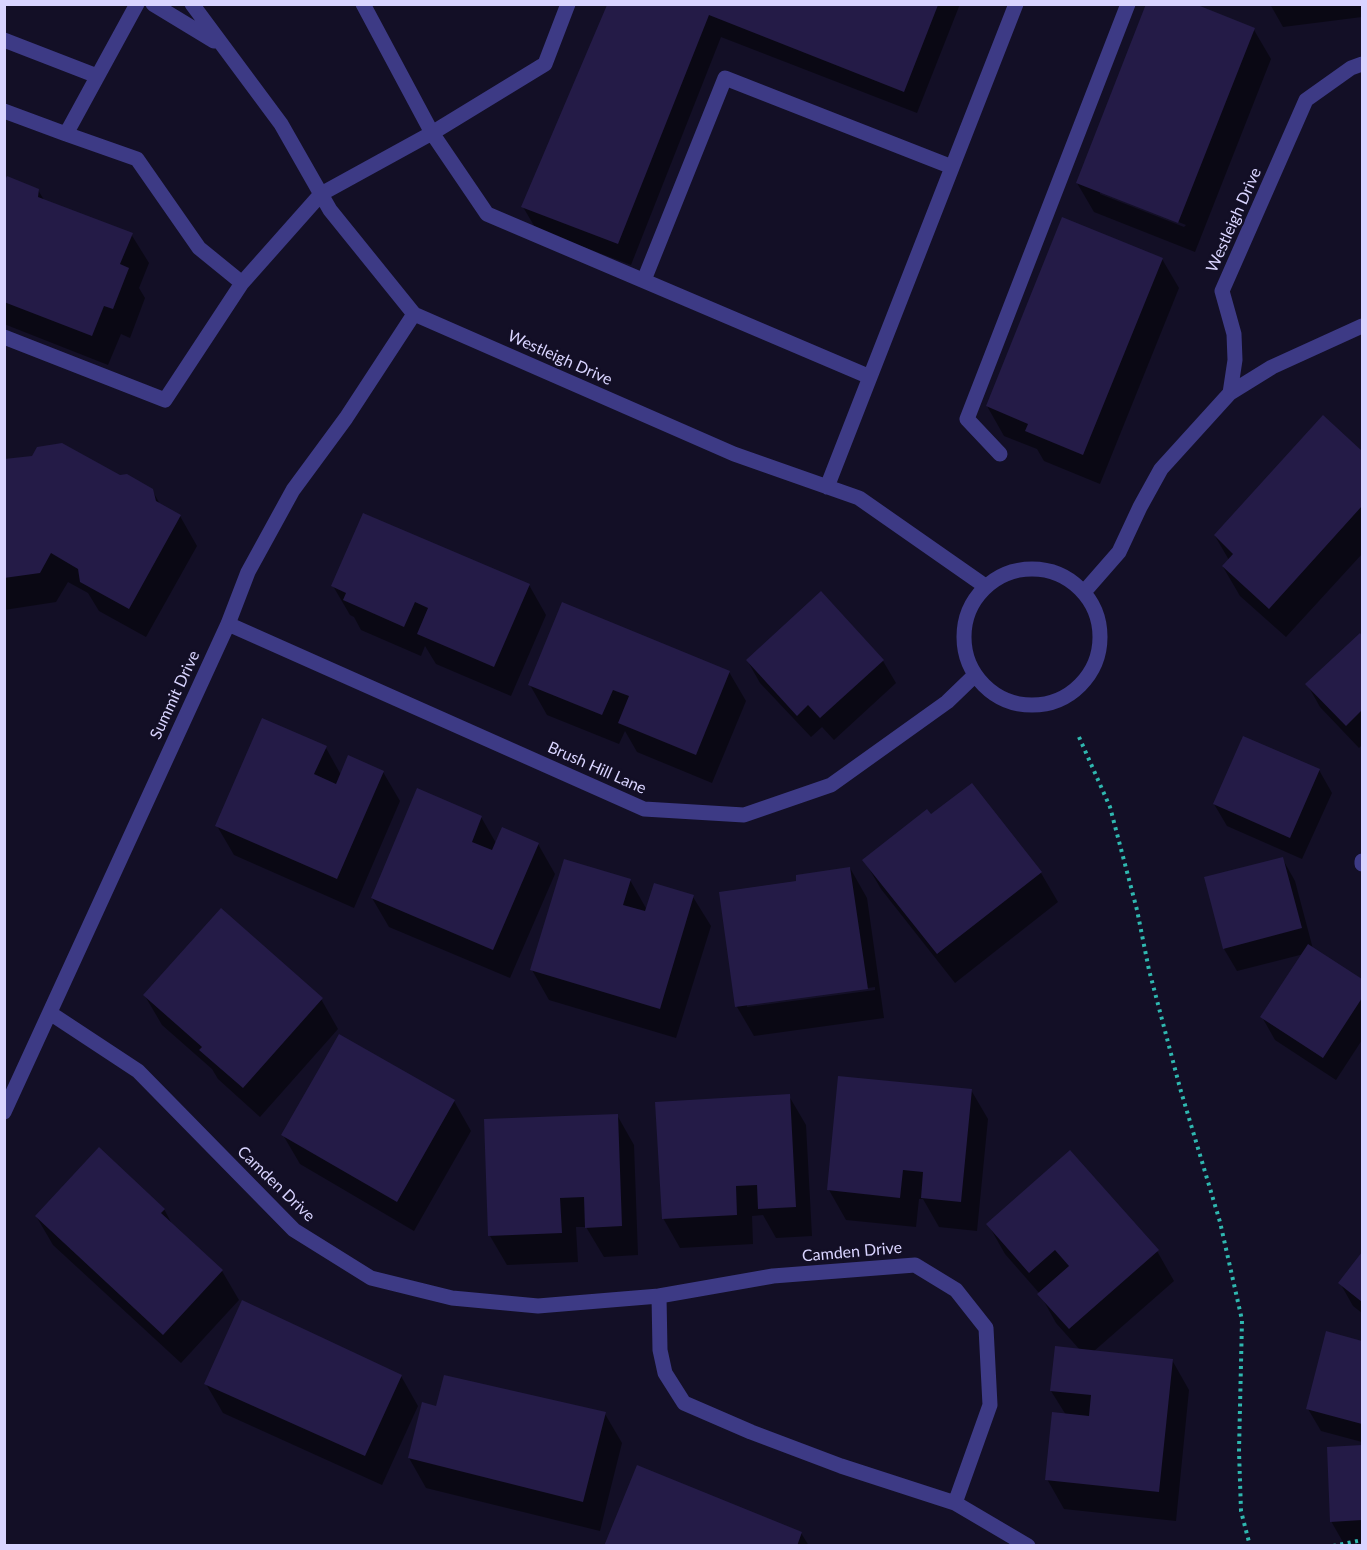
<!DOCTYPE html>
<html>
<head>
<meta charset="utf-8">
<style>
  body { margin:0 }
  #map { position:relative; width:1367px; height:1550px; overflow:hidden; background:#130f26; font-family:Lato,sans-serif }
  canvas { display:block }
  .frame { position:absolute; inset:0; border:6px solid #d9d4ff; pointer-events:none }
</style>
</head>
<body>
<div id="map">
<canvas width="1367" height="1550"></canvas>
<div class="frame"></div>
</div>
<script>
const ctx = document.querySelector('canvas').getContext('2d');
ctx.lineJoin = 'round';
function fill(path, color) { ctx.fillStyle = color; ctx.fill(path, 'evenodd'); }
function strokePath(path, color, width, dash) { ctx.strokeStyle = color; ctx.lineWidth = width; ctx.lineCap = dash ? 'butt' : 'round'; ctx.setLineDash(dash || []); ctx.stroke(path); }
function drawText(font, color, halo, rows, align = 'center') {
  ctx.font = font + ' Lato,sans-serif'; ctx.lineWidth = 5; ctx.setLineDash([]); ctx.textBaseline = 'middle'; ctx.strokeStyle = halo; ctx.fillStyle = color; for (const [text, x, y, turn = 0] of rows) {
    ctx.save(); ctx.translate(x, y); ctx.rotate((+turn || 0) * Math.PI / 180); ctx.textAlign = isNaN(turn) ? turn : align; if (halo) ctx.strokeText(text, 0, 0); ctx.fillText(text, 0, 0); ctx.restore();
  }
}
const shadow = new Path2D(`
  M608 4H960L917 113 721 37 631 265 536 229 523 207Z
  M1270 4H1362V17L1283 27Z
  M1254 30 1271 59 1195 252 1094 212 1077 183ZM1100 191 1186 225 1184 227 1100 194Z
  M4 186 38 190 44 200 131 234 149 263 139 288 145 298 130 338 121 334 108 365 4 324Z
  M1162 259 1179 288 1100 484 1044 461 1037 449 1004 436 987 406Z
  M1323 417 1362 453V554L1286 637 1240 596 1223 567 1229 560 1215 536Z
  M4 462 119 477 152 490 161 506 180 516 197 546 146 637 99 611 88 593 68 582 56 602 4 610Z
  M529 585 546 615 511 696 436 664 425 646 421 656 361 630 354 617 350 615 333 586Z
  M1360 635 1362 638V745L1359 748 1320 707 1307 684Z
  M747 660 883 661 896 683 834 740 822 727 811 737 760 683Z
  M729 672 746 701 712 783 637 752 625 731 619 744 547 715 530 685Z
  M326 748 341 775 383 772 400 801 354 908 234 855 217 826Z
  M1319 770 1332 793 1302 859 1227 826 1214 804Z
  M931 816 1041 873 1058 902 955 983 881 889 864 860Z
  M481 817 496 843 538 844 555 874 510 978 389 927 372 898Z
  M1282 858 1295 881 1313 949 1362 981V1040L1336 1080 1275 1040 1262 1017 1304 954 1237 971 1224 949Z
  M850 868 867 898 884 1018 754 1036 737 1007 798 882ZM875 987V990L747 1007V1004Z
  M630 880 647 910 693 897 711 926 676 1038 549 1000 532 970Z
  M145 996 321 999 338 1029 260 1117 218 1079 212 1069 162 1025Z
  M971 1090 988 1119 977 1231 939 1227 923 1199H919L916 1227 846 1220 829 1190Z
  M789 1096 806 1125 812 1236 776 1238 763 1215 752 1216 753 1244 680 1248 663 1218Z
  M454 1101 471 1131 414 1231 300 1164 283 1135Z
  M617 1115 634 1145 638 1255 604 1257 586 1227H576L578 1262 507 1265 490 1236Z
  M164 1209 173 1226 222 1271 239 1300 181 1363 53 1245 36 1216Z
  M988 1224 1157 1251 1174 1281 1093 1352 1172 1360 1189 1390 1176 1521 1064 1509 1047 1479 1066 1415 1051 1391 1080 1350 1056 1323 1040 1294 1005 1254Z
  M1362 1254V1313L1353 1306 1340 1283Z
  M1327 1333 1362 1342V1442L1321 1431 1308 1409Z
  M401 1376 418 1406 382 1485 223 1413 206 1384Z
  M437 1408 605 1414 622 1443 600 1531 426 1488 409 1458Z
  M1362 1447V1543L1344 1544 1331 1521 1329 1448Z
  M801 1533 809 1546H606Z`);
const building = new Path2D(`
  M1146 4H1195L1255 28 1178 223 1076 183Z
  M607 5H938L904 92 709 15 618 244 521 207Z
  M7 176 39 189 38 197 133 233 120 264 129 268 113 309 104 306 92 336 4 302V182Z
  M1062 217 1163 258 1083 455 1025 431 1028 424 986 406Z
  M1323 415 1362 451V506L1269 609 1222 566 1233 554 1214 535Z
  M62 443 120 475 127 474 153 489 156 501 181 515 129 609 80 582 78 569 51 553 40 573 4 578V459L32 456 37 447Z
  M363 513 530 584 494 667 417 634 428 608 415 602 404 627 343 600 346 593 331 586Z
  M821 591 884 660 820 718 808 705 797 716 746 660Z
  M562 602 730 671 696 755 618 723 629 696 613 690 602 715 528 685Z
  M1360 633 1362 636V710L1346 726 1305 684Z
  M262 718 327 746 314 774 336 784 348 755 384 771 337 879 215 826Z
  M1243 736 1320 769 1290 838 1213 804Z
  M972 783 1042 872 937 954 862 860 927 809 931 814Z
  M417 788 482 816 472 842 492 850 502 827 539 843 493 950 371 898Z
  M1283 857 1302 928 1223 949 1204 877Z
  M564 859 631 879 623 905 645 911 654 883 694 895 660 1009 530 970Z
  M850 867 868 989 735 1007 719 892 796 881V875Z
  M221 908 323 998 243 1088 199 1050 202 1047 143 995Z
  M1308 944 1362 979V998L1323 1058 1260 1017Z
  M339 1034 455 1100 397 1202 281 1135Z
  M838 1076 972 1089 961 1202 921 1198 923 1172 903 1170 900 1198 827 1190Z
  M790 1094 796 1207 758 1209 757 1185 736 1186 737 1215 662 1219 655 1102Z
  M618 1114 622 1226 585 1228 584 1197 560 1198 562 1233 488 1236 484 1119Z
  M99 1147 165 1209 161 1213 223 1270 163 1335 35 1216Z
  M1070 1150 1159 1250 1069 1329 1037 1294 1069 1266 1055 1250 1029 1273 986 1224Z
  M1362 1252V1302L1338 1283Z
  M242 1300 402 1375 365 1456 204 1384Z
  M1326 1331 1362 1341V1424L1306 1409Z
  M1055 1346 1173 1359 1159 1492 1045 1480 1052 1412 1089 1416 1091 1395 1050 1391Z
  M444 1375 606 1412 583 1502 408 1458 422 1402 436 1406Z
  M1362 1445V1520L1330 1522 1327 1447Z
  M637 1465 802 1532 797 1546H604Z`);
const path = new Path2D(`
  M1079 737 1110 807 1137 910 1149 970 1180 1088 1220 1222 1242 1320 1239 1451 1241 1511 1250 1546
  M1333 1546 1362 1540`);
const minor = new Path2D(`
  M137 4 66 134 137 159 199 248 242 283 321 194 432 133 363 4
  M153 4 214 41
  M192 4 281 124 330 210 414 314 734 454 859 498 985 586
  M568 4 545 64 432 133 487 214 870 377 827 487
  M4 40 97 76
  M4 111 66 134
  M644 280 725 78 952 167
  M4 337 165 400 242 283
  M870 377 1016 4
  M1230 393 1272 367 1362 326
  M1000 454 967 419 1128 4
  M964 637a68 68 0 1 1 136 0a68 68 0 1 1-136 0Z
  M1084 592 1119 552 1140 507 1161 469 1230 393 1235 360 1234 334 1222 291 1306 100 1351 68 1362 64
  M228 624 644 809 744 815 831 785 947 702 975 675
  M1362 861V864
  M50 1013 138 1071 294 1230 371 1278 452 1298 538 1306 659 1296 660 1350 665 1373 684 1403 751 1432 841 1466 955 1503 1028 1546
  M4 1112 228 624 248 572 293 490 346 418 414 314
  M659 1296 773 1276 915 1265 956 1290 986 1328 990 1405 955 1503`);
const streetNames = [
  ["Westleigh Drive",1234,220,-66],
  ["Westleigh Drive",560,358,24],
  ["Summit Drive",175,695,-65],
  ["Brush Hill Lane",597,768,24],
  ["Camden Drive",276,1184,44],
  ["Camden Drive",852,1252,-5]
];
fill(shadow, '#0007');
fill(building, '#241b47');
strokePath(path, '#2fb8b0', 4, [3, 4.5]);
strokePath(minor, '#3d3a85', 15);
drawText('16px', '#d9d4ff', '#130f26', streetNames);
</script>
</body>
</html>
